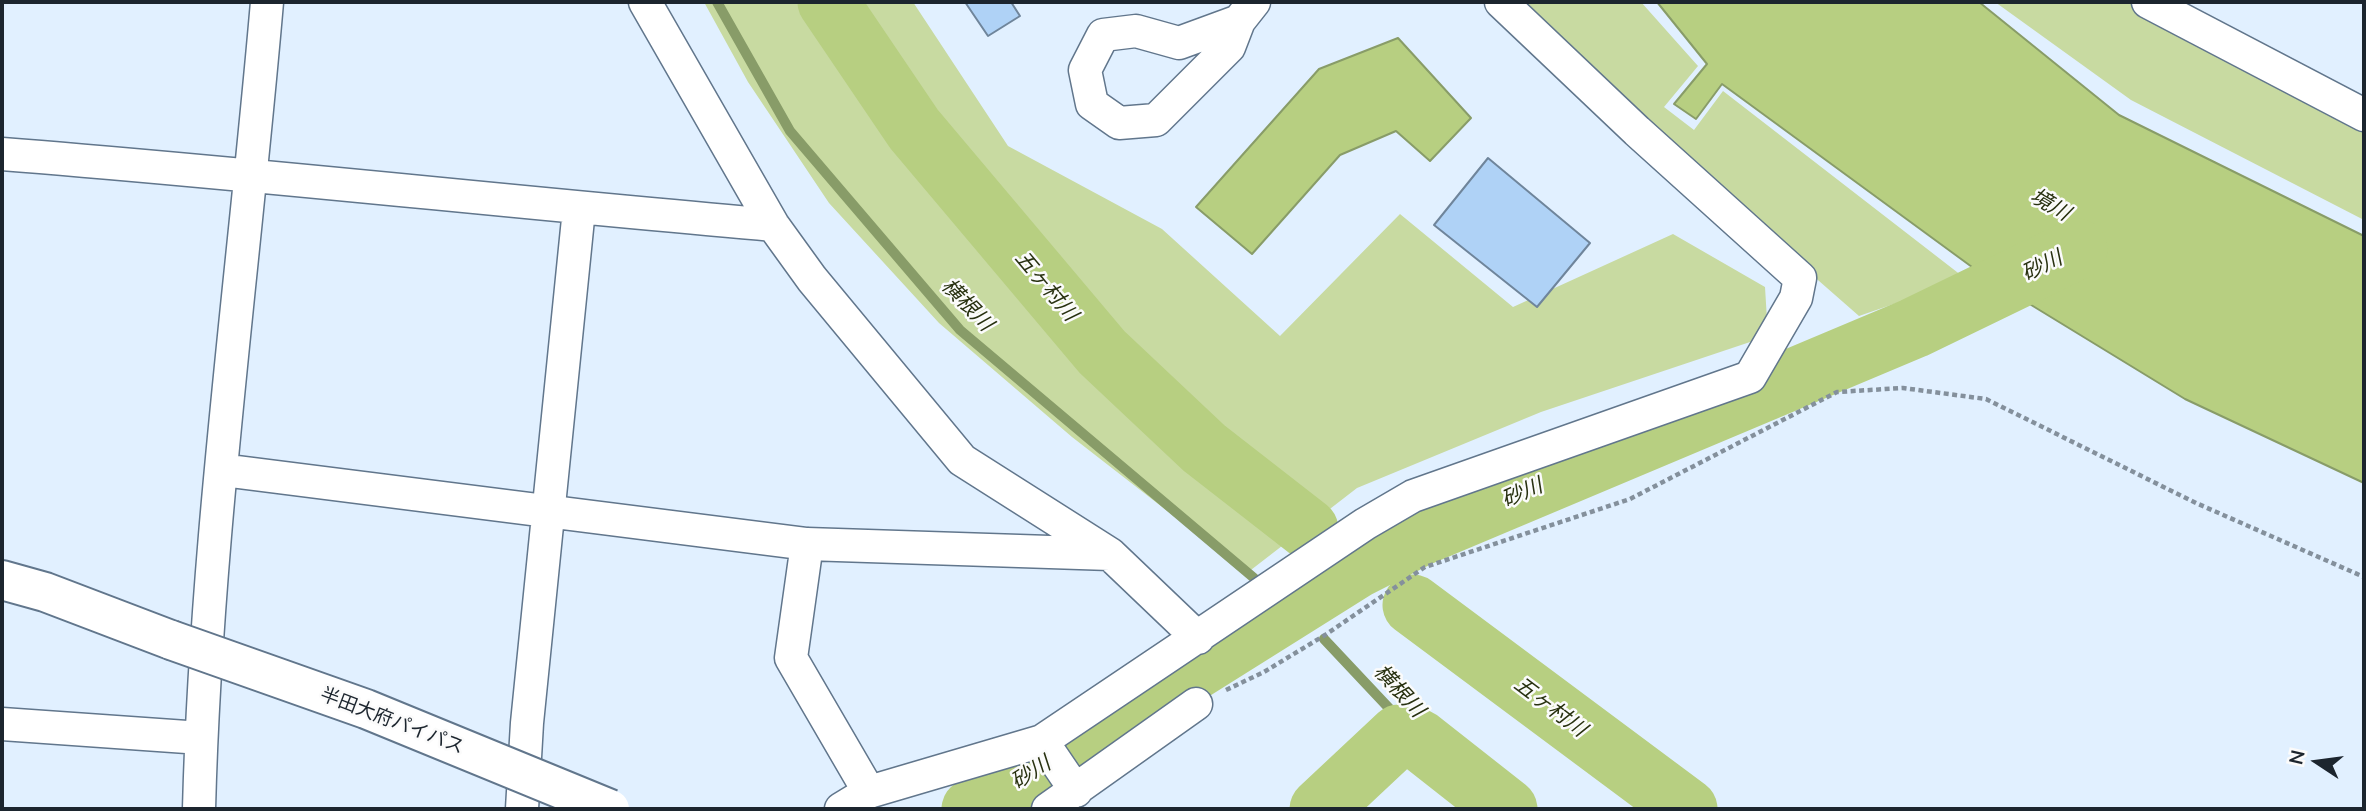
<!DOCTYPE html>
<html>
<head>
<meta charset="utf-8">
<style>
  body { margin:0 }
  #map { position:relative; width:2366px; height:811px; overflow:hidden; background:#e1f0ff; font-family:Mulish,sans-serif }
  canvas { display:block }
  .frame { position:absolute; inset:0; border:4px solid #1c252e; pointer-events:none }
  .north { position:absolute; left:2282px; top:727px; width:70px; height:70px; -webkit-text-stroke:5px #fbfbfb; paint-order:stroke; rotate:283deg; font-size:19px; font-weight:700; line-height:28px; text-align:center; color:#1c252e }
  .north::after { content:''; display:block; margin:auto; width:24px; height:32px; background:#1c252e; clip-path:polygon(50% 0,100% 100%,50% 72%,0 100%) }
</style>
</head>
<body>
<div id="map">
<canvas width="2366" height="811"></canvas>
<div class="frame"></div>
<div class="north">N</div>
</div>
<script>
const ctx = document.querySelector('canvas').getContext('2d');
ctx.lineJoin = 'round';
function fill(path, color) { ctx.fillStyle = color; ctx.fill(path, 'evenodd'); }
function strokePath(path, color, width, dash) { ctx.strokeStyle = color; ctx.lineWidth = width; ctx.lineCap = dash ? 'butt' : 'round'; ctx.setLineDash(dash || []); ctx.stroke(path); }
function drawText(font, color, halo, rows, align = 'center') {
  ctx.font = font + ' Mulish,"Noto Sans JP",sans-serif'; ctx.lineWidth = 5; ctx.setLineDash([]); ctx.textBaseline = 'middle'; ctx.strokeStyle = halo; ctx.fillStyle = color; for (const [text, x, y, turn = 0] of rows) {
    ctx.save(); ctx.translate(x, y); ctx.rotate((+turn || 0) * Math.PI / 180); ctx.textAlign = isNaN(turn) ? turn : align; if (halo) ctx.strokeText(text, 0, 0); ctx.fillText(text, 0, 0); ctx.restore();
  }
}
const green = new Path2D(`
  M704 2H913L1008 146 1162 229 1280 336 1400 214 1513 307 1673 234 1765 287 1768 336 1541 412 1357 488 1247 573 1072 437 939 323 829 203 748 82Z
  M1514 2H1641L1698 66 1664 107 1694 130 1723 91 1966 279 1859 316 1706 182Z
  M1995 2H2127L2364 130V220L2131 100Z`);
const water = new Path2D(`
  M1657 2H1979L2119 115 2364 236V483L2185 399 1987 278 1722 84 1696 119 1674 104 1707 64Z
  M1398 38 1471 118 1430 161 1396 131 1340 155 1252 254 1196 207 1319 69Z`);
const stream = new Path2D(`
  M717 2 790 131 960 330 1254 578
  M1324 639 1418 739`);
const river = new Path2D(`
  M828 2 914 129 1102 352 1204 448 1308 529
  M1413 605 1687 809
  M972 809 1358 567 1417 537 1914 328 2077 249
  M1320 809 1399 735 1418 739 1507 809`);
const building = new Path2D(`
  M965 2H1011L1020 16 988 36Z
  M1488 158 1590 243 1537 307 1434 225Z`);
const path = new Path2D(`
  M1226 690 1264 672 1325 635 1425 567 1630 499 1837 392 1903 388 1986 399 2196 503 2364 577`);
const minor = new Path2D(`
  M645 2 773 225 812 279 962 460 1110 554 1198 638
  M2148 2 2364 115
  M1239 21 1179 43 1136 31 1103 35 1085 70 1092 104 1119 123 1156 120 1229 47 1239 21 1254 2
  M2 154C259 174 516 203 773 225
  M222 470 807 544 1110 554
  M807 544 791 658 869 792
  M2 724 201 738
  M1042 741 1076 791
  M199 809C206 540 244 270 267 2
  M522 809 527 723 579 209
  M841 809 869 792 1042 741 1365 524 1413 496 1750 377 1796 298 1800 278 1637 131 1501 2
  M1048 809 1196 704`);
const trunk = new Path2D(`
  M2 580 45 592 171 640`);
const trunkBridge = new Path2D(`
  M171 640 366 709 610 809`);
const streetNames = [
  ["半田大府パイパス",392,721,21]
];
const waterNames = [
  ["境川",2050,205,30],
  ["砂川",2042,266,-26],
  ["五ヶ村川",1046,286,50],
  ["横根川",967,305,46],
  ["砂川",1522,493,-23],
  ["横根川",1399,691,47],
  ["五ヶ村川",1550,707,37],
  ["砂川",1031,773,-32]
];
fill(green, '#c8daa1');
fill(water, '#b7cf81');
strokePath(water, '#889c68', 2);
strokePath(stream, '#889c68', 10);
strokePath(river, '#b7cf81', 61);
fill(building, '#afd2f6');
strokePath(building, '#6f859b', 2);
strokePath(minor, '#61768c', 35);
strokePath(trunk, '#61768c', 42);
strokePath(path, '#84909c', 4.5, [5, 3.5]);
strokePath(minor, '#fff', 32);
strokePath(trunk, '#fff', 38);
strokePath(trunkBridge, '#61768c', 42, []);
strokePath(trunkBridge, '#fff', 38);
drawText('19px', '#1c252e', '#fbfbfb', streetNames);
drawText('italic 21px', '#283110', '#fbfbfb', waterNames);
</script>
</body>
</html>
